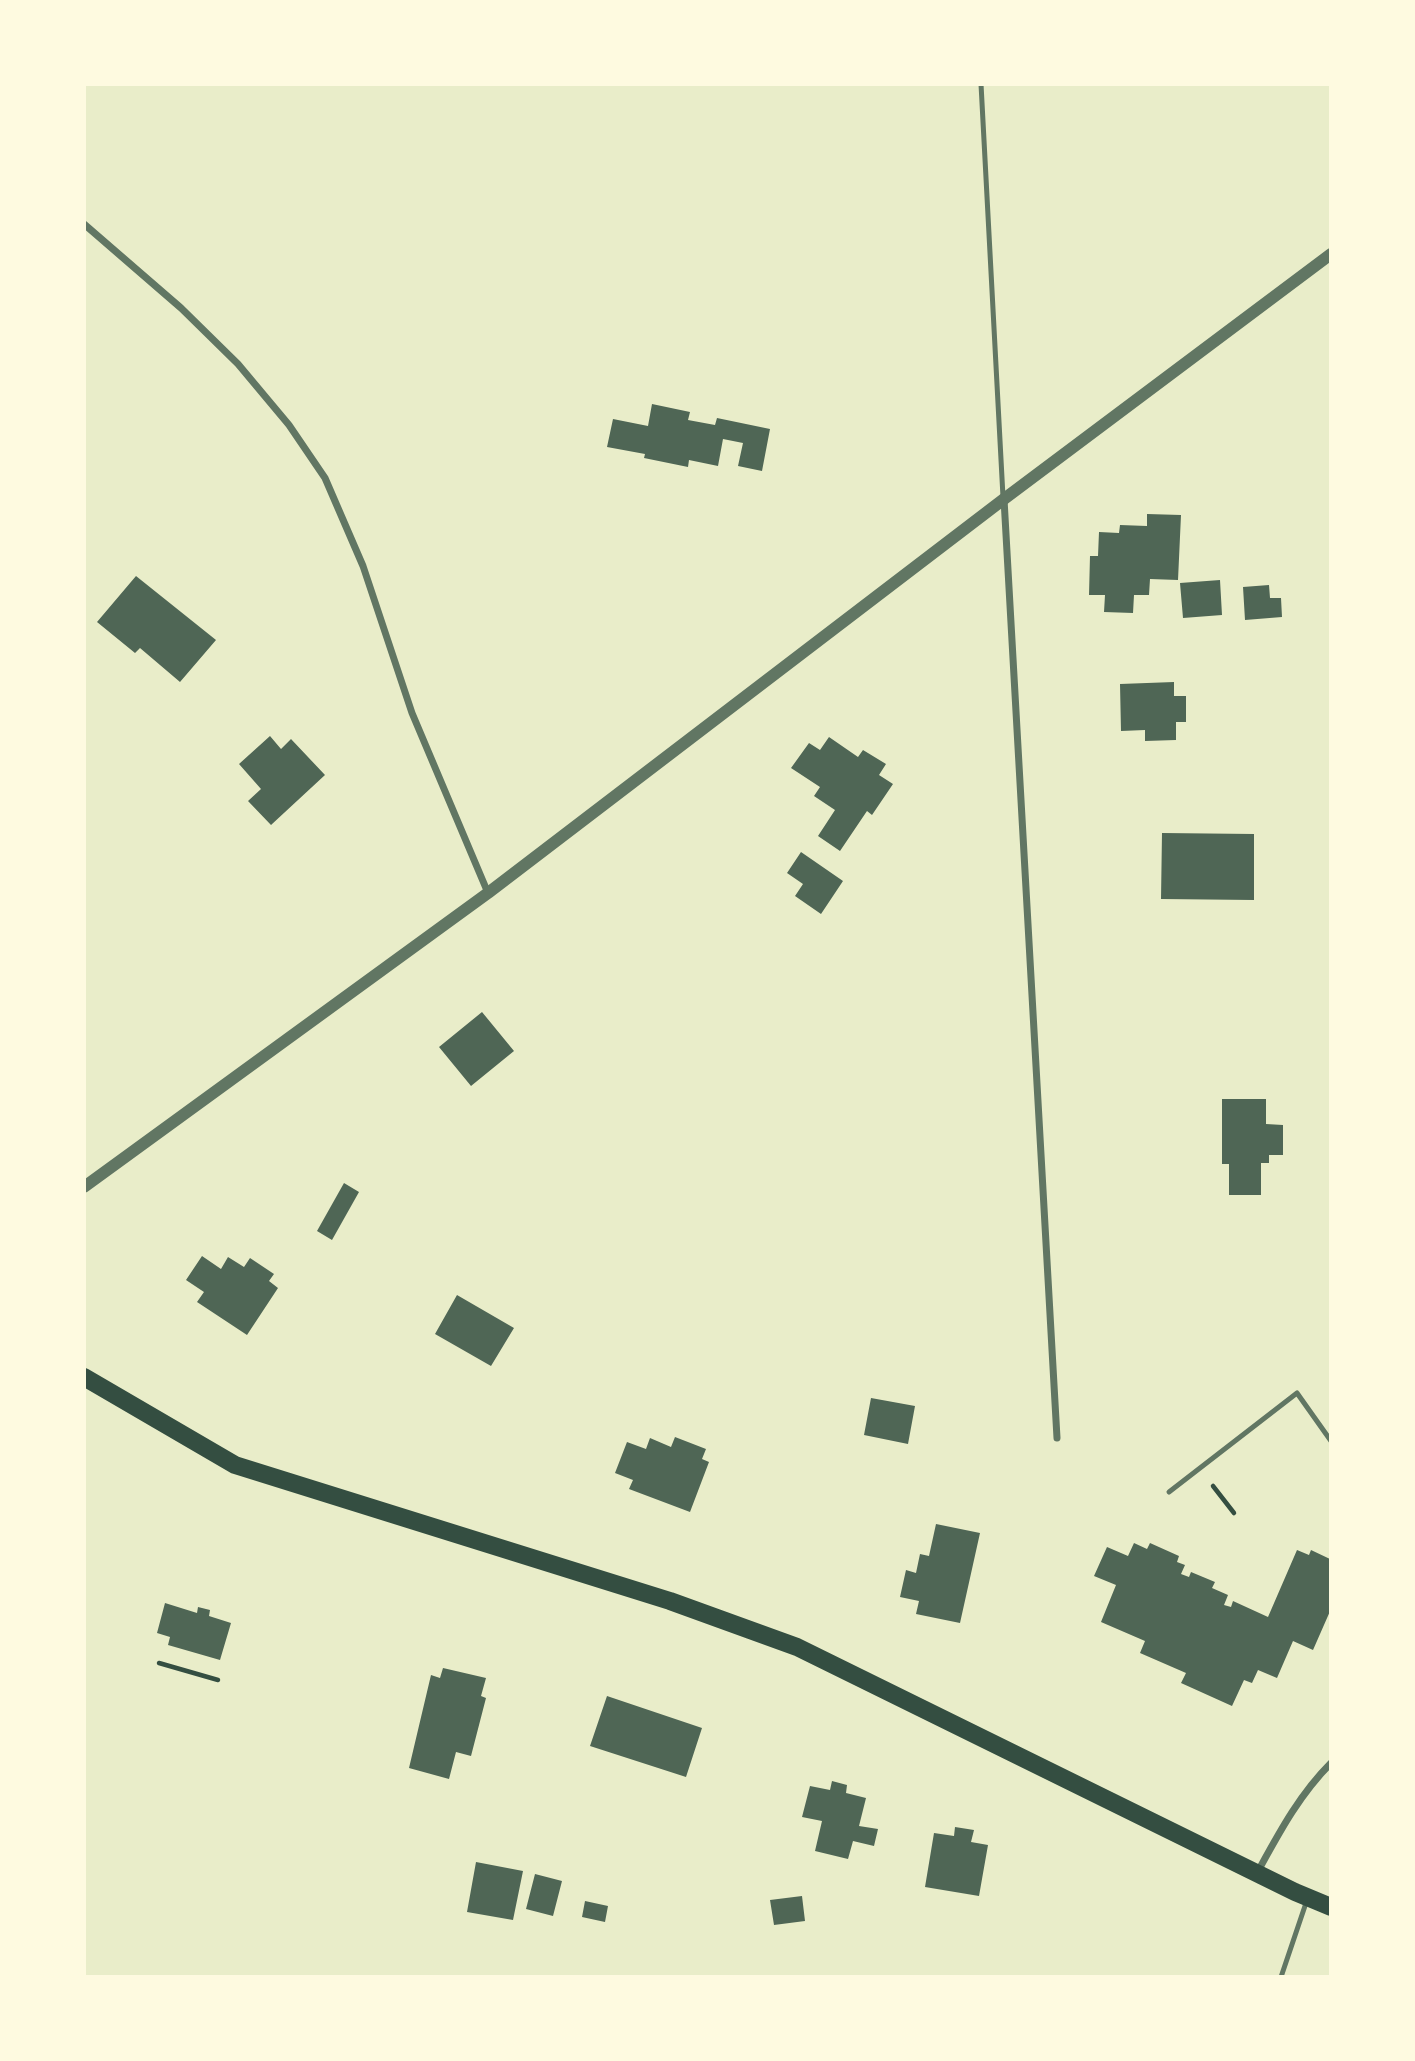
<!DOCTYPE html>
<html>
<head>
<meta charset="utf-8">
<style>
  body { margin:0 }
  #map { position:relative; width:1415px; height:2061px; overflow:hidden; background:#e9edc9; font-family:Commissioner,sans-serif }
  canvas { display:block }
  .frame { position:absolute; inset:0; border:86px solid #fefae0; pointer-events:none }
</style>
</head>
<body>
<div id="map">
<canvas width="1415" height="2061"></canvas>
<div class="frame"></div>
</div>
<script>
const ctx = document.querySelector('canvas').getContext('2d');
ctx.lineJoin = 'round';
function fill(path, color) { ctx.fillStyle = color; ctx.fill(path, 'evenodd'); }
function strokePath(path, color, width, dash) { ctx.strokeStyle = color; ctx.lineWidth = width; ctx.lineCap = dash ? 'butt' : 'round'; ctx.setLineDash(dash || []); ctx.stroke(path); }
const building = new Path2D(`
  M652 404 690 412 688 420 715 425 717 418 770 429 762 471 738 466 743 443 723 439 718 466 689 460 688 467 644 458 645 454 607 447 613 419 648 426Z
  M1147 514 1181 515 1178 580 1150 579 1149 595H1134L1133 613 1104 612 1105 595H1089L1090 556H1098L1099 532 1119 533 1120 525 1147 526Z
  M136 576 216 640 180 682 140 648 135 653 97 622Z
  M1220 580 1222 615 1183 618 1180 583Z
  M1269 585 1270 598H1281L1282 617 1245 620 1243 587Z
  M1174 682V696H1186V722H1176V740L1145 741V730L1121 731 1120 684Z
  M270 736 281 749 291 739 325 775 271 825 248 801 261 789 239 764Z
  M829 737 858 757 863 750 886 764 879 775 893 784 872 815 867 811 840 851 818 836 835 810 814 796 820 787 791 768 809 743 820 750Z
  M1162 833 1254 834V900L1161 899Z
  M801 852 843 881 821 914 795 896 803 884 787 873Z
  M482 1012 514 1051 471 1086 439 1047Z
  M1222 1099H1266V1124L1283 1125V1155H1269V1163H1261V1195H1229V1164H1222Z
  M344 1183 359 1192 332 1240 317 1231Z
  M202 1256 221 1269 228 1257 244 1267 250 1258 274 1274 269 1281 278 1288 247 1335 197 1302 204 1292 186 1280Z
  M457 1295 514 1328 491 1366 435 1334Z
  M871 1398 915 1406 908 1444 864 1435Z
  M675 1437 706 1449 702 1459 709 1462 690 1512 629 1489 633 1480 615 1473 627 1442 646 1449 650 1438 671 1447Z
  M936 1524 980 1533 960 1623 916 1614 919 1601 900 1597 906 1570 916 1573 920 1554 929 1556Z
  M1134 1543 1147 1549 1150 1543 1179 1556 1177 1562 1185 1565 1181 1574 1189 1577 1191 1572 1215 1582 1212 1588 1228 1595 1224 1605 1231 1607 1233 1601 1268 1617 1297 1550 1309 1555 1311 1550 1330 1559 1331 1609 1313 1650 1293 1641 1277 1678 1258 1670 1252 1683 1244 1680 1232 1706 1181 1683 1186 1673 1140 1653 1145 1641 1101 1622 1116 1585 1094 1576 1107 1547 1128 1556Z
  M165 1603 197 1613 198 1607 210 1610 209 1616 231 1623 220 1660 168 1645 170 1637 157 1633Z
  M443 1668 486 1678 481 1696 486 1698 471 1756 456 1752 449 1779 409 1768 431 1675 440 1678Z
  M607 1696 702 1728 686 1777 590 1746Z
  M832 1781 847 1785 846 1793 866 1798 859 1826 878 1829 874 1846 853 1841 848 1859 815 1851 822 1821 802 1817 810 1786 830 1790Z
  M955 1827 974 1830 971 1842 988 1845 979 1896 925 1887 934 1833 954 1836Z
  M476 1862 523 1871 513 1920 467 1912Z
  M535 1874 562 1881 553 1916 526 1909Z
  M802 1896 805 1921 774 1925 770 1900Z
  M585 1901 608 1906 605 1922 582 1917Z`);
const path = new Path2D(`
  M1213 1486 1234 1513
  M159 1663 218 1680`);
const service = new Path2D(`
  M981 84 1003 497
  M1169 1492 1297 1393 1331 1441
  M1281 1977 1307 1900`);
const minor = new Path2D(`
  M84 224 181 308 238 364 289 425 325 478 363 566 412 713 488 893
  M1004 499 1057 1438
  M1257 1873C1279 1833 1299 1795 1331 1763`);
const tertiary = new Path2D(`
  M84 1187 488 893 1004 499 1331 254`);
const primary = new Path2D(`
  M84 1377 235 1465 670 1601 797 1647 1295 1892 1331 1907`);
fill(building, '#4f6655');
strokePath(path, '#344e41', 4.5);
strokePath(service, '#617663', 5);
strokePath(minor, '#617663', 7);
strokePath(tertiary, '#617663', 12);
strokePath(primary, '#344e41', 18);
</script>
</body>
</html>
